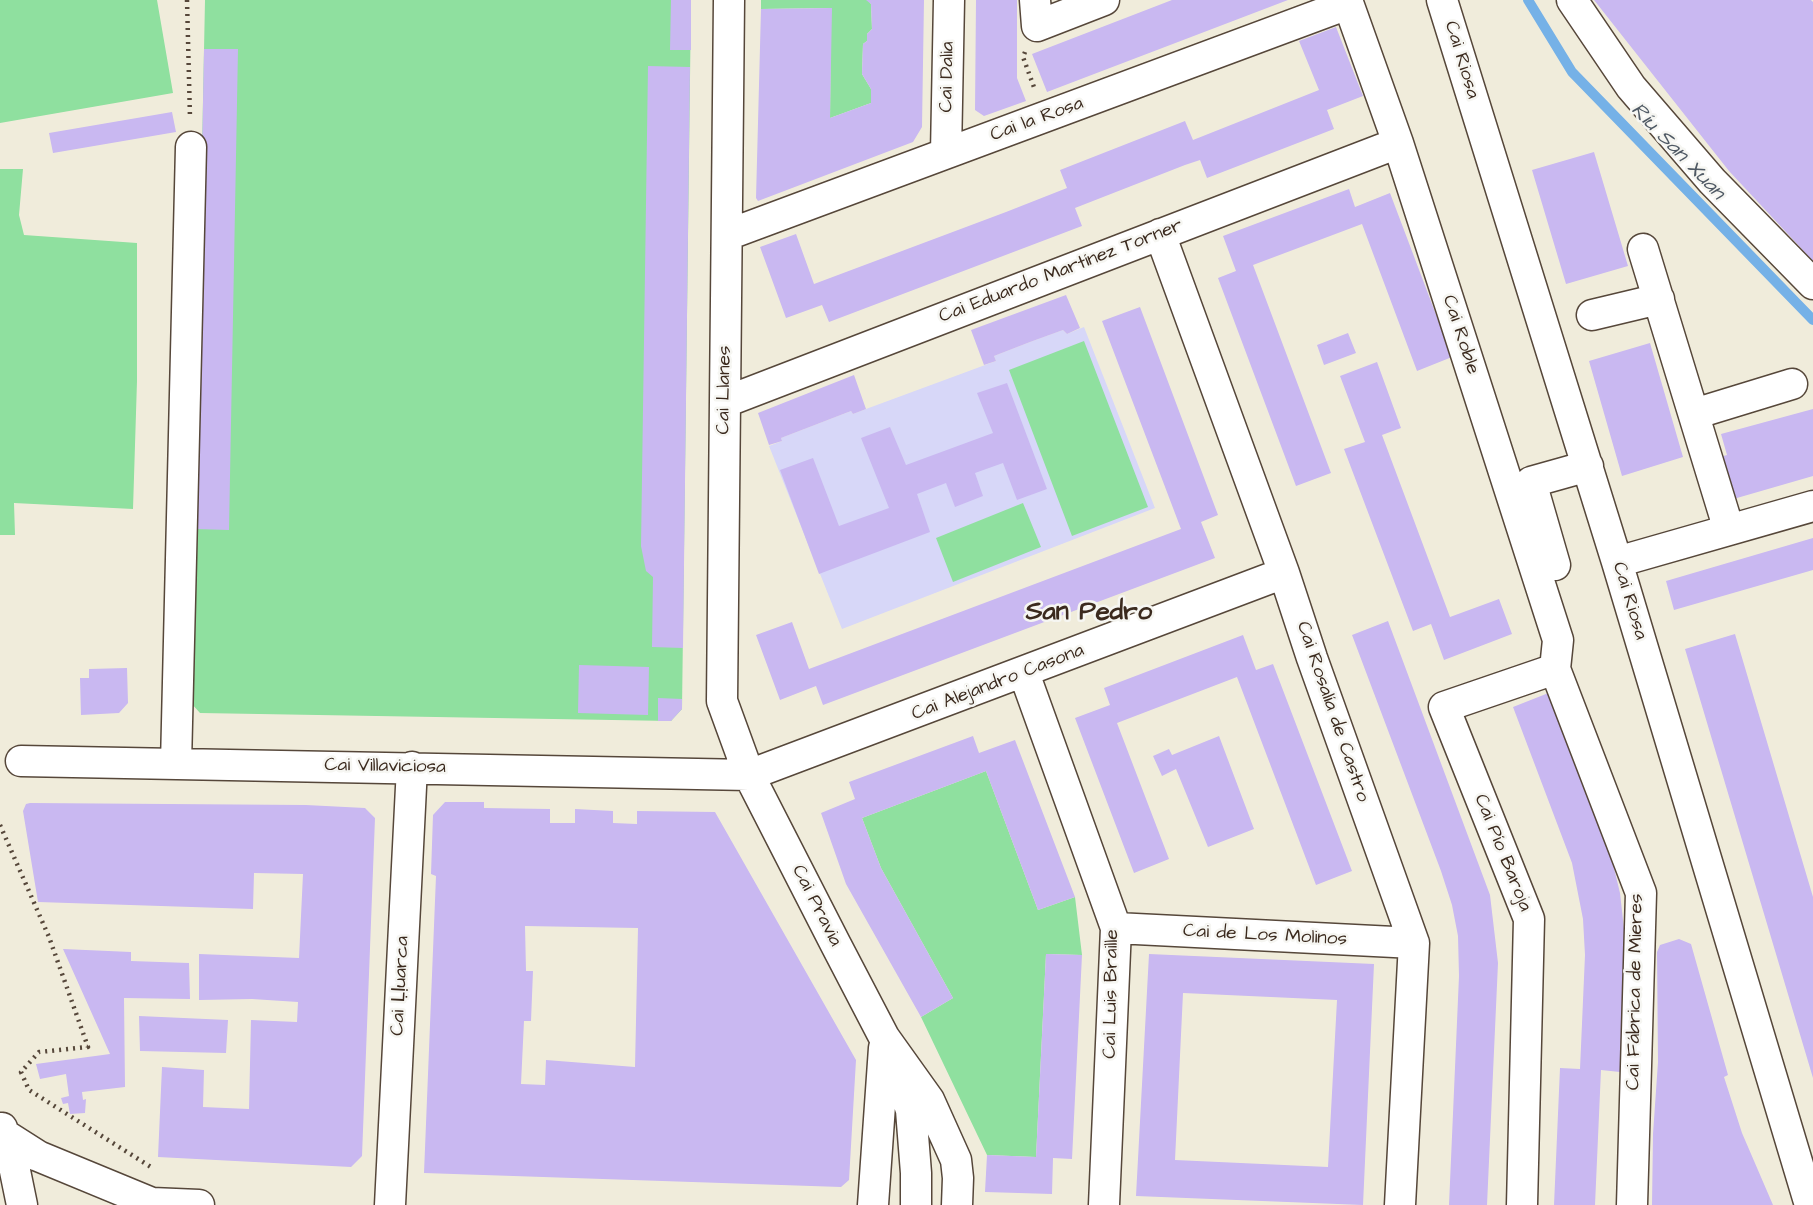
<!DOCTYPE html>
<html>
<head>
<meta charset="utf-8">
<style>
  body { margin:0 }
  canvas { display:block; background:#f0ecdb }
</style>
</head>
<body>
<canvas width="1813" height="1205"></canvas>
<script>
const ctx = document.querySelector('canvas').getContext('2d');
ctx.lineJoin = 'round';
function fill(path, color) { ctx.fillStyle = color; ctx.fill(path, 'evenodd'); }
function strokePath(path, color, width, dash) { ctx.strokeStyle = color; ctx.lineWidth = width; ctx.lineCap = dash ? 'butt' : 'round'; ctx.setLineDash(dash || []); ctx.stroke(path); }
function drawText(font, color, halo, rows, align = 'center') {
  ctx.font = font + ' "Architects Daughter",sans-serif'; ctx.lineWidth = 5; ctx.setLineDash([]); ctx.textBaseline = 'middle'; ctx.strokeStyle = halo; ctx.fillStyle = color; for (const [text, x, y, turn = 0] of rows) {
    ctx.save(); ctx.translate(x, y); ctx.rotate((+turn || 0) * Math.PI / 180); ctx.textAlign = isNaN(turn) ? turn : align; if (halo) ctx.strokeText(text, 0, 0); ctx.fillText(text, 0, 0); ctx.restore();
  }
}
const built = new Path2D(`
  M1084 327 1155 508 842 629 769 446 782 441 781 438 851 411 853 414 866 409 996 361 994 356 1030 342 1063 330 1067 334Z`);
const green = new Path2D(`
  M0 0H157L173 93 0 123Z
  M205 0H691L682 709 671 721 200 713 191 703Z
  M761 0H868L871 4 872 29 867 34V41L863 44 862 74 871 89V103L830 118 831 8 761 9Z
  M0 169H23L19 215 24 235 137 243V381L133 509 14 503 15 535H0Z
  M1084 341 1148 507 1072 536 1009 370Z
  M1023 503 1041 547 953 582 936 538Z
  M986 771 1038 910 1075 897 1082 955 1046 954 1036 1157 987 1155 921 1017 953 998 881 868 862 818Z`);
const stream = new Path2D(`
  M1528 0 1572 72 1813 320`);
const building = new Path2D(`
  M671 0H691V50H670Z
  M866 0H924L922 127 913 142 758 201 756 198 761 9 832 8 830 118 871 103V89L862 74 863 44 867 41V34L872 29 871 4Z
  M976 0H1017V78L1026 101 984 116 975 110Z
  M1172 0H1288L1047 92 1032 54Z
  M1594 0H1811L1813 2V261L1729 171Z
  M1336 27 1363 96 1327 110 1334 129 1207 178 1200 160 1185 165 1075 208 1082 226 829 322 822 305 786 318 760 247 796 234 814 284 1006 212 1067 188 1060 170 1185 121 1193 140 1319 90 1299 41Z
  M204 49H238L229 530 195 529Z
  M648 66 690 67 683 648 652 647 653 577 646 571 641 546Z
  M172 112 176 132 53 153 49 133Z
  M1594 152 1628 266 1566 284 1532 170Z
  M1349 189 1355 207 1390 193 1452 357 1417 371 1362 224 1253 265 1331 473 1296 486 1218 278 1236 271 1223 236Z
  M1066 295 1080 328 1067 334 1063 330 1030 342 994 356 996 361 984 365 971 330Z
  M1140 307 1218 515 1201 522 1215 558 823 705 816 686 780 700 756 635 792 622 809 669 1181 529 1102 321Z
  M1348 333 1356 353 1324 365 1317 345Z
  M1650 343 1683 457 1622 476 1589 361Z
  M1377 362 1401 428 1382 435 1450 617 1499 599 1512 634 1444 660 1431 624 1413 631 1344 449 1365 442 1340 376Z
  M854 375 866 409 853 414 851 411 781 438 782 441 769 445 758 413Z
  M1007 383 1047 489 1017 500 1003 463 975 473 983 496 955 507 946 483 917 494 930 532 819 574 780 470 813 458 839 526 889 508 861 438 890 427 906 465 993 433 977 393Z
  M1813 409V476L1730 500 1720 457 1727 455 1721 434Z
  M1813 538V570L1674 610 1666 581Z
  M1388 621 1490 895 1498 963 1487 1205H1449L1459 976 1458 936 1452 905 1441 871 1352 635Z
  M1735 634 1813 897V1078L1685 649Z
  M1243 635 1256 670 1273 664 1352 871 1316 885 1237 677 1117 723 1169 859 1134 873 1075 718 1110 705 1104 688Z
  M579 665 649 667 648 715 578 713Z
  M127 668 128 703 119 713 81 715 80 678H89V669Z
  M1551 692 1606 835 1620 893 1625 938 1620 1072 1601 1070 1595 1205H1554L1560 1068 1580 1069 1585 955 1583 919 1572 863 1513 707Z
  M658 698 682 699V709L671 721H658Z
  M973 736 979 753 1015 740 1075 897 1038 910 986 771 862 818 881 868 953 998 921 1017 846 884 821 813 855 799 849 782Z
  M1219 736 1254 829 1208 847 1176 769 1162 776 1153 756 1169 749 1172 755Z
  M445 802H484V808L550 809V823H575V809L613 811V823L637 824V811L715 812 856 1060 849 1180 841 1187 424 1173 436 876 431 874 433 815ZM525 926 638 928 635 1067 546 1060 545 1085 521 1084 524 1021H531L533 971H526Z
  M30 803 306 805 365 808 375 818 362 1156 351 1167 158 1157 162 1067 204 1070 203 1107 249 1109 251 1020 297 1022 298 1002 252 999 199 1000V954L299 958 303 874 254 873 253 909 38 902 23 811 26 804Z
  M1679 939 1691 944 1728 1075 1724 1077 1742 1133 1773 1205H1652L1653 1134 1658 1062 1657 952 1660 945Z
  M63 949 131 952V961L189 963 190 999 124 998 125 1087 82 1092 83 1100 86 1099 85 1113 70 1114 68 1103 63 1104 61 1098 69 1096 66 1074 40 1079 36 1064 110 1054Z
  M1046 954 1082 955 1072 1159 1053 1158 1052 1194 985 1192 987 1155 1036 1157Z
  M1149 954 1374 964 1363 1205 1136 1196ZM1183 993 1337 1000 1328 1167 1175 1160Z
  M139 1016 228 1020 226 1053 140 1051Z`);
const path = new Path2D(`
  M187 0 190 118
  M1025 52 1023 57 1035 90
  M0 825 49 937 88 1047 39 1052 21 1072 29 1090 154 1169`);
const minor = new Path2D(`
  M729 0 722 701 749 775 835 943 884 1037 929 1100 956 1160 958 1178 957 1205
  M1035 0 1037 26 1104 0
  M1347 0 1398 143 1558 640 1555 669 1641 893 1632 1205
  M1442 0 1617 562 1810 1205
  M1572 0 1631 87 1712 181 1813 284
  M946 153 949 0
  M1160 234 1284 573 1312 658 1414 943 1400 1205
  M727 235 1348 4
  M1643 249 1729 530
  M1592 315 1659 299
  M725 402 1398 143
  M1694 414 1792 384
  M1617 562 1813 506
  M1555 565 1531 482 1588 466
  M1024 673 1116 928 1104 1205
  M21 761 749 775 1284 573
  M176 764 191 147
  M1116 928 1414 943
  M898 1073 911 1110 916 1173V1205
  M2 1128 14 1166 22 1205
  M5 1135 38 1156 152 1203
  M138 1205 152 1203 199 1205
  M390 1205 412 767
  M873 1205 884 1048
  M1522 1205 1529 919 1444 707 1555 669`);
const streetNames = [
  ["Cai Riosa",1461,60,73],
  ["Cai Dalia",948,77,-89],
  ["Cai la Rosa",1037,120,-20],
  ["Cai Eduardo Martínez Torner",1061,272,-21],
  ["Cai Roble",1460,335,72],
  ["Cai Llanes",725,390,-89],
  ["Cai Riosa",1629,601,73],
  ["Cai Alejandro Casona",998,683,-21],
  ["Cai Rosalía de Castro",1332,712,71],
  ["Cai Villaviciosa",385,767,1],
  ["Cai Pío Baroja",1502,853,68],
  ["Cai Pravia",816,906,63],
  ["Cai de Los Molinos",1265,936,3],
  ["Cai Ḷḷuarca",401,986,-87],
  ["Cai Fábrica de Mieres",1636,992,-89],
  ["Cai Luis Braille",1112,994,-89]
];
const waterNames = [
  ["Ríu San Xuan",1677,152,46]
];
const districtNames = [
  ["San Pedro",1089,614]
];
fill(built, '#d7d7f8');
fill(green, '#8fe09f');
strokePath(stream, '#75b1e7', 10);
fill(building, '#c9b8f1');
strokePath(minor, '#56473a', 33);
strokePath(path, '#56473a', 4.5, [2, 5]);
strokePath(minor, '#fff', 30);
drawText('19px', '#3b2a1e', '#f6f6f2', streetNames);
drawText('italic 21px', '#4f5964', '#f6f6f2', waterNames);
drawText('bold 26px', '#3b2a1e', '#f6f6f2', districtNames);
</script>
</body>
</html>
